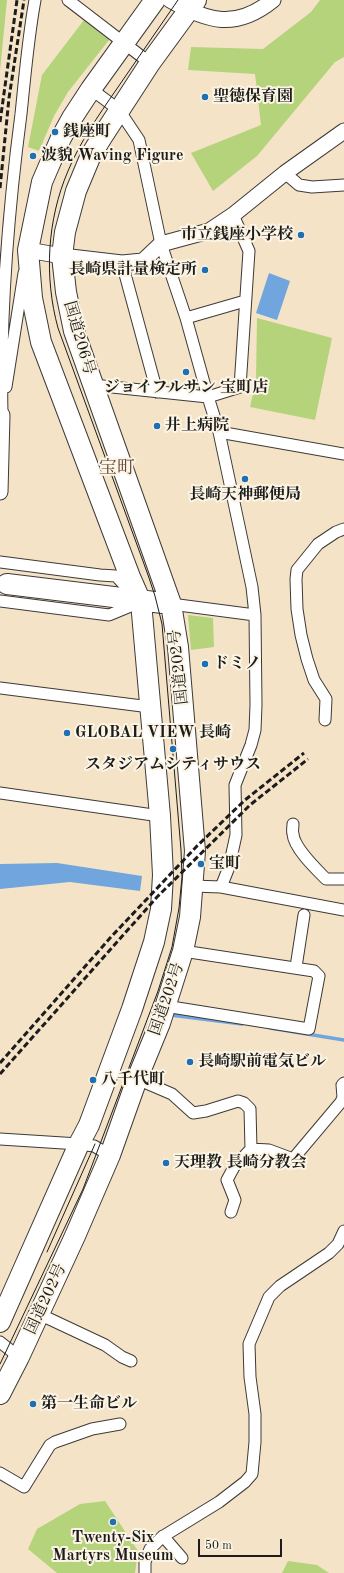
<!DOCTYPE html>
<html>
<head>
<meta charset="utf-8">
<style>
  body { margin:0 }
  #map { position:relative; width:344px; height:1573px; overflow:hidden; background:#f5e3c8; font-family:"Old Standard TT",serif }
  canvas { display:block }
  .scale { position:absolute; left:198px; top:1539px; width:84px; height:18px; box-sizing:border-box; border:2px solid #1c1c1c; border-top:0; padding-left:5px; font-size:12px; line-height:14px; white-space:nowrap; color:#1c1c1c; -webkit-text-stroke:3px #fcf5e5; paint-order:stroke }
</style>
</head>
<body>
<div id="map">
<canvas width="344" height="1573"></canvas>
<div class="scale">50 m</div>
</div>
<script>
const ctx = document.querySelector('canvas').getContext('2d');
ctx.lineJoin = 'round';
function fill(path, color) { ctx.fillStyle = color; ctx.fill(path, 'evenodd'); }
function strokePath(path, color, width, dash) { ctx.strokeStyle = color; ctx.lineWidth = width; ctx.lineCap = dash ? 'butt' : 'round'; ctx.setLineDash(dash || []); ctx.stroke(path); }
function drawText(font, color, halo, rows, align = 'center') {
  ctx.font = font + ' "Old Standard TT","Noto Serif JP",serif'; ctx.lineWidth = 4; ctx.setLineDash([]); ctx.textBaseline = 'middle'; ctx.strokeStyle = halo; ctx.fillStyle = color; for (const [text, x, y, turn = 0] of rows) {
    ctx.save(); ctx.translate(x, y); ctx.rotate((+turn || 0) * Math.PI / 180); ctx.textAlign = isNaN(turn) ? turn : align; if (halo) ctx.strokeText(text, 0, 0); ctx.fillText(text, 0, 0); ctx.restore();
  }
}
const green = new Path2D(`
  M0 0H7L0 71Z
  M320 0H344V57L335 62 257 156 213 191 191 153 261 125 255 74 188 70 191 47 263 49 311 12Z
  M84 20 109 40 68 92 54 116 39 151 28 147 42 75Z
  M257 318 332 338 315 420 250 407 256 380Z
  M188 615 213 618 214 647 191 650Z
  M105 1501 138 1551 135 1573H57L28 1549 37 1529 80 1504Z
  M288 1561 317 1565 329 1573H282Z`);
const water = new Path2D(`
  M269 273 290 281 277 320 256 313Z
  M57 863 142 876 140 891 70 882 0 889V864Z`);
const stream = new Path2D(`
  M170 1015 242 1024
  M270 1028 344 1040`);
const street = new Path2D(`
  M68 0 150 63
  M91 89 119 110 139 140 161 244 186 318 208 397 219 432 252 587 255 615 256 705 255 730 251 745 235 785 236 835 229 867 221 887
  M285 173 299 185 312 187 344 185
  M122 263 157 392
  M186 318 245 301
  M93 385 208 397 240 387 249 251 233 215
  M6 387 24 273
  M2 415C0 315 8 213 21 114 25 76 28 38 35 0
  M219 432 344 454
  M0 562 100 575 116 576 130 591
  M0 601 109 615 138 603
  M171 604 255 615
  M0 688 150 707
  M325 720 326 699 314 680 307 659 301 635 297 609 296 579 297 570 318 544 336 532 344 529
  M0 793 160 816
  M293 824C293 827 292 831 293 834 294 848 316 869 326 879H344
  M193 886 221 887 344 910
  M296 967 304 915
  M165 1006 309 1029 319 976 314 971 183 951
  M137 1079 172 1094 193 1113 206 1111 238 1101 244 1103 250 1109 251 1149 234 1167 227 1180 235 1200 231 1212
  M0 1139 79 1144 94 1146 110 1155
  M251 1149 269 1150 293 1159 341 1102 343 1097 342 1085 344 1083
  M39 1314 105 1345 122 1357 131 1361
  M0 1342 19 1357
  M0 1473 24 1487 50 1445 55 1442 92 1429 120 1424
  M163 1536 182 1558
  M145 1573V1562L150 1549 162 1537 219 1502 245 1482 252 1474 255 1442V1414L250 1377 249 1344 269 1297 280 1286 329 1253 338 1244 344 1231`);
const secondary = new Path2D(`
  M170 0C208 22 236 30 273 0
  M28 250 62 256 122 263 143 261 161 244 209 231 233 215 285 173 344 131
  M0 492 2 415`);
const highway = new Path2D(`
  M7 584 171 604
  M0 1322 79 1144 89 1125 132 1009 154 942 161 909 163 875 160 816 141 602 130 577 41 342 32 298 28 250 42 182 61 138 72 118 91 89 155 0
  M0 1394 19 1357 75 1236 110 1155 137 1079 160 1023 183 951 190 917 195 851 178 647 171 604 74 331 66 292 62 256 65 232 76 191 91 155 102 137 150 63 196 0`);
const tram = new Path2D(`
  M47 1252 95 1144
  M0 1364 83 1189 158 991 172 947 179 908 182 877 181 850 162 624 155 596 148 575 58 328C44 277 47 220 68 171 80 142 98 116 116 90 137 60 157 30 178 0`);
const rail = new Path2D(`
  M0 122 17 0
  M0 188 9 98 24 0
  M0 1063 110 938 197 846 245 800 304 753
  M0 1074 157 897 250 805 308 759`);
const markers = [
  [205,97,4,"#1f6fb2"],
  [55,132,4,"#1f6fb2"],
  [33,156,4,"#1f6fb2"],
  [301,235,4,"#1f6fb2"],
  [205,270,4,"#1f6fb2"],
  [186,372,4,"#1f6fb2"],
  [157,426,4,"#1f6fb2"],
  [245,479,4,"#1f6fb2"],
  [205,664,4,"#1f6fb2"],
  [67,733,4,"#1f6fb2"],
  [173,749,4,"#1f6fb2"],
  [201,864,4,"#1f6fb2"],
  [190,1062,4,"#1f6fb2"],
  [93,1080,4,"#1f6fb2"],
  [166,1163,4,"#1f6fb2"],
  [33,1404,4,"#1f6fb2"],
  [113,1522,4,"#1f6fb2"]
];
const poiNames = [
  ["聖徳保育園",213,97],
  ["銭座町",63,132],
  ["波貌 Waving Figure",41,156],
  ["市立銭座小学校",293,235,"right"],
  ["長崎県計量検定所",197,270,"right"],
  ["ジョイフルサン 宝町店",186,388,"center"],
  ["井上病院",165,426],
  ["長崎天神郵便局",245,495,"center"],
  ["ドミノ",213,664],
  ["GLOBAL VIEW 長崎",75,733],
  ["スタジアムシティサウス",173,765,"center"],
  ["宝町",209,864],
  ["長崎駅前電気ビル",198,1062],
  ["八千代町",101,1080],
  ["天理教 長崎分教会",174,1163],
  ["第一生命ビル",41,1404],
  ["Twenty-Six",113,1538,"center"],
  ["Martyrs Museum",113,1556,"center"]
];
const streetNames = [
  ["国道206号",79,338,74],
  ["国道202号",179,667,-96],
  ["国道202号",167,999,-71],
  ["国道202号",46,1299,-65]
];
const quarterNames = [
  ["宝町",117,468]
];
fill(green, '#b4d37a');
fill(water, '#70a5dd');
strokePath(stream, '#70a5dd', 3.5);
strokePath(street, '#3d3a36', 13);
strokePath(secondary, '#3d3a36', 17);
strokePath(highway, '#3d3a36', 22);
strokePath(street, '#fff', 11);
strokePath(secondary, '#fff', 15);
strokePath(highway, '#fff', 20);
strokePath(tram, '#1c1c1c', 1);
strokePath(rail, '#1c1c1c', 3, [6, 3]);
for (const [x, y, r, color] of markers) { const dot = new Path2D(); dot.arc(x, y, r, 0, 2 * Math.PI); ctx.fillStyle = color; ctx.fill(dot); strokePath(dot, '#fcf5e5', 1.5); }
drawText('bold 16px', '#1c1c1c', '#fcf5e5', poiNames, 'left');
drawText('16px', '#1c1c1c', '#fcf5e5', streetNames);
drawText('18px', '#614539', '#fcf5e5', quarterNames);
</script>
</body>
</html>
